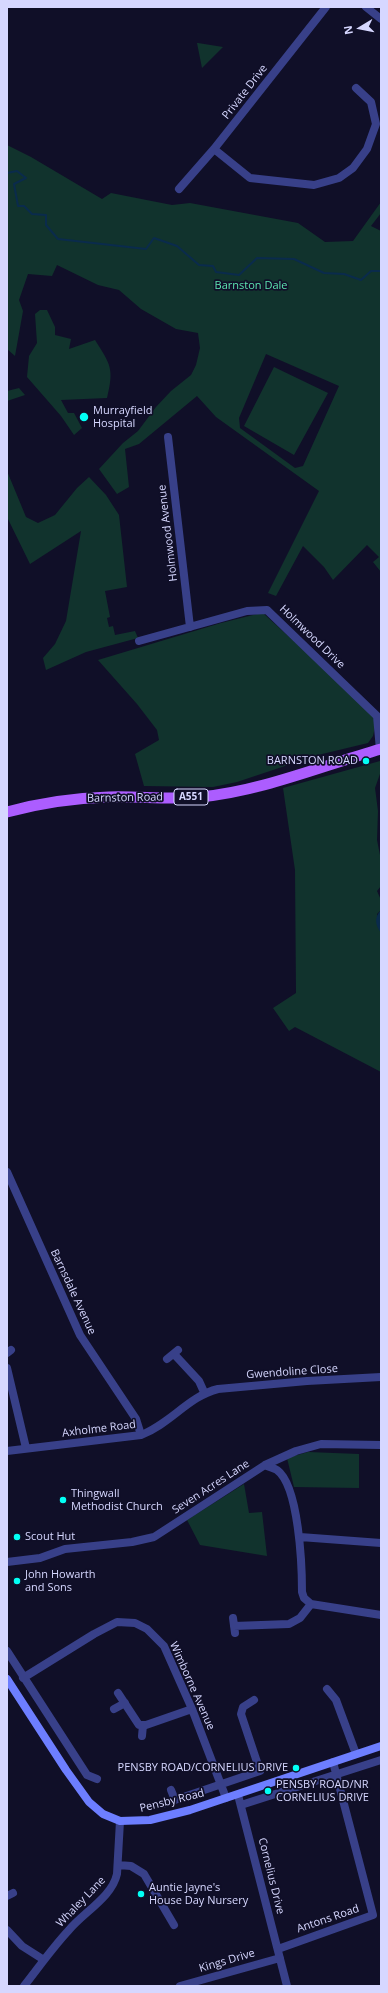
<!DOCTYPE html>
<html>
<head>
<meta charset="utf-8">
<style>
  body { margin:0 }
  #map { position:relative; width:388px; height:1993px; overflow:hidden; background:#100f28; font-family:"Open Sans",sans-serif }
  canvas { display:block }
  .frame { position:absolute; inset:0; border:8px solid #d6d7ff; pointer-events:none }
  .north { position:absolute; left:340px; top:8px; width:40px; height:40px; -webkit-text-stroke:3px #100f28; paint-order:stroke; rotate:260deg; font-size:11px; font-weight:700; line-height:16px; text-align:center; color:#d6d7ff }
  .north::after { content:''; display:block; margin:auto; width:14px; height:18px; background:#d6d7ff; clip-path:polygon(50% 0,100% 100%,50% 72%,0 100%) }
</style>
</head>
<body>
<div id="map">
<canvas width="388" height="1993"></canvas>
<div class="frame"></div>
<div class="north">N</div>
</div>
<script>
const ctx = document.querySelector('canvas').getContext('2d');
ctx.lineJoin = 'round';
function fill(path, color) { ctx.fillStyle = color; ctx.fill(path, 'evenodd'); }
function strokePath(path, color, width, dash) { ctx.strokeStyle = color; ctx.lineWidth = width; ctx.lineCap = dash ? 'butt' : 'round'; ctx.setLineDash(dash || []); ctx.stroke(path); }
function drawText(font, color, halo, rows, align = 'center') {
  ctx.font = font + ' "Open Sans",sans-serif'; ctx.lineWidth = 3.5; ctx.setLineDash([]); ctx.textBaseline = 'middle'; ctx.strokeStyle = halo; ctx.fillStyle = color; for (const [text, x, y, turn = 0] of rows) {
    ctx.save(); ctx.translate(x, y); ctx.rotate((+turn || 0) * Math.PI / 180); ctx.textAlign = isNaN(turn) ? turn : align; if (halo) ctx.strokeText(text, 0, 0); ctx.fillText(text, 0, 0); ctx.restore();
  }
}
const green = new Path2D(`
  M197 43H198L223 47 202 68Z
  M7 145 31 157 102 199 111 193 172 205 190 203 298 223 325 242 353 241 381 202V213L371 226 381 231V572L373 562 379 557 367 545 333 580 324 567 303 546 276 596 268 593 319 491 216 417 197 396 139 444 125 449 129 487 117 494 99 469 123 443 138 431 156 407 171 391 191 375 196 365 200 348 198 333 176 329 141 309 119 290 98 285 57 265 52 276 28 274 19 300 23 311 15 356 7 349ZM266 354 339 386 303 466 295 468 240 428 239 418Z
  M40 310H47L55 327V335L71 339 69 349 95 340C111 365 114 369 107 398L61 400 68 413H74L82 428 74 435 61 416 27 377 29 356 37 343 35 314Z
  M274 367 328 393 294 455 244 426Z
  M19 388 25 395 7 401V391Z
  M7 471 26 517 38 523 55 515 77 488 89 477 106 495 119 515 127 587 105 591 110 617 107 618 109 627 113 626 115 635 135 631 138 638 86 652 46 670 43 658 55 644 66 621 81 531 30 564 7 517Z
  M257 614H264L373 713 375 727 373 736 368 743 318 755 237 782 213 787 144 786 135 754 159 740 157 730 137 704 98 660 221 623Z
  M380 761 381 771 375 788 378 811 377 840 381 860V886L377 891 381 900V910L377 914 381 933V1072L295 1027 289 1031 273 1008 296 993 295 870 283 788Z
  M308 1452 359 1454V1488L294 1487 287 1458Z
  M244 1484 249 1513 262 1512 267 1556 200 1545 187 1520Z`);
const water = new Path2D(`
  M381 910V933C375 925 374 917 381 910Z`);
const stream = new Path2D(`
  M7 173 17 171 26 178 14 184 18 206H24L32 214 46 215V225L58 239 146 249 154 238 177 246 199 265 213 266 216 272 239 275 257 258 294 259 324 273 344 274 361 280 371 271H381`);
const minor = new Path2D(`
  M214 149 250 178 314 185 339 178 353 168 367 149 376 124 371 102 356 88
  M179 189 214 149 326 7
  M168 437 190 627
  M139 641 247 611 267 610 377 716 380 750
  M7 1172 80 1335 136 1419 141 1435
  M7 1353 11 1350
  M174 1354 199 1381 204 1392
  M167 1359 178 1350
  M7 1368 26 1448
  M7 1451 141 1435C170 1424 189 1396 218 1389L307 1381 381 1377
  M265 1465C268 1467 274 1468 277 1470 299 1486 302 1566 302 1592L304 1598 311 1604
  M300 1537 381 1543
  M7 1562 40 1558 65 1549 132 1542 154 1537 265 1465 296 1451 321 1444 381 1445
  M233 1618 235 1633
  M234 1626 289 1624 300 1618 311 1604 381 1615
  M7 1651 87 1775 97 1779
  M23 1678 94 1634 117 1622 135 1623 147 1629 164 1646 192 1709 226 1798
  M327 1689 336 1700 356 1754
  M118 1693 139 1725H146L192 1709
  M114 1709 125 1703
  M142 1736 143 1725
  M171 1790 175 1800
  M238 1795 287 1986
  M163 1804 260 1771 241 1714 243 1707 254 1700
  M241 1805 381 1760
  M118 1865 131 1866 144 1874 174 1925
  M7 1896 13 1893
  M7 1930 22 1946 44 1960
  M278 1949 373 1915 333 1762
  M24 1986C39 1967 53 1947 69 1930 84 1912 112 1897 117 1874L120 1821
  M180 1986 280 1958`);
const tertiary = new Path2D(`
  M366 7 381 19`);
const secondary = new Path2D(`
  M7 1679 66 1770 89 1802 103 1814 120 1821 150 1820 190 1810 381 1746`);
const primary = new Path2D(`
  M7 812C40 803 74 798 109 797 139 796 170 800 200 797 262 791 321 766 381 749`);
const markers = [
  [84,417,5,"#02fff5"],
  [366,761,4,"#02fff5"],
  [63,1500,4,"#02fff5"],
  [17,1537,4,"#02fff5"],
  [17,1581,4,"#02fff5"],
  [296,1768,4,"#02fff5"],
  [268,1791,4,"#02fff5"],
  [141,1894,4,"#02fff5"]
];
const shields = [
  [191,797,34]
];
const shieldNames = [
  ["A551",191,797]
];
const streetNames = [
  ["Private Drive",245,92,-52],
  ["Holmwood Avenue",168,533,-97],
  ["Holmwood Drive",312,637,44],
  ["Barnston Road",125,798,-1],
  ["Barnsdale Avenue",73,1292,65],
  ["Gwendoline Close",292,1372,-4],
  ["Axholme Road",99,1429,-7],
  ["Seven Acres Lane",211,1487,-33],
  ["Wimborne Avenue",192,1686,66],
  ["Pensby Road",172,1801,-14],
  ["Cornelius Drive",271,1876,76],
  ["Whaley Lane",81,1902,-46],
  ["Antons Road",328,1919,-19],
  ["Kings Drive",227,1961,-16]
];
const parkNames = [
  ["Barnston Dale",251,286]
];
const poiNames = [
  ["Murrayfield",93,411],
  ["Hospital",93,424],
  ["BARNSTON ROAD",358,761,"right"],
  ["Thingwall",71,1494],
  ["Methodist Church",71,1507],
  ["Scout Hut",25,1537],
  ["John Howarth",25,1575],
  ["and Sons",25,1588],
  ["PENSBY ROAD/CORNELIUS DRIVE",288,1768,"right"],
  ["PENSBY ROAD/NR",276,1785],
  ["CORNELIUS DRIVE",276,1798],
  ["Auntie Jayne's",149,1888],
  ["House Day Nursery",149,1901]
];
fill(green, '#11332d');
fill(water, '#0a2b4c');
strokePath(stream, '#0a2b4c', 2);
strokePath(minor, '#384089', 8);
strokePath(tertiary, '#384089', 8);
strokePath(secondary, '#6d7eff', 8);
strokePath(primary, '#ac5dff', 11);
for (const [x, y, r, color] of markers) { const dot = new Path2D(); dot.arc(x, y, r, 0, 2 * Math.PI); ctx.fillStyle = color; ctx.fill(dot); strokePath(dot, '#100f28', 1.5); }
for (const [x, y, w] of shields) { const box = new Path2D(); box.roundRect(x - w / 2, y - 8, w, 16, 3); ctx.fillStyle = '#100f28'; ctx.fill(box); strokePath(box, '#d6d7ff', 1); }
drawText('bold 10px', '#d6d7ff', null, shieldNames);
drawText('11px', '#d6d7ff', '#100f28', streetNames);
drawText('11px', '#5ce5b0', '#100f28', parkNames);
drawText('11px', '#d6d7ff', '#100f28', poiNames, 'left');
</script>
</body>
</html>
